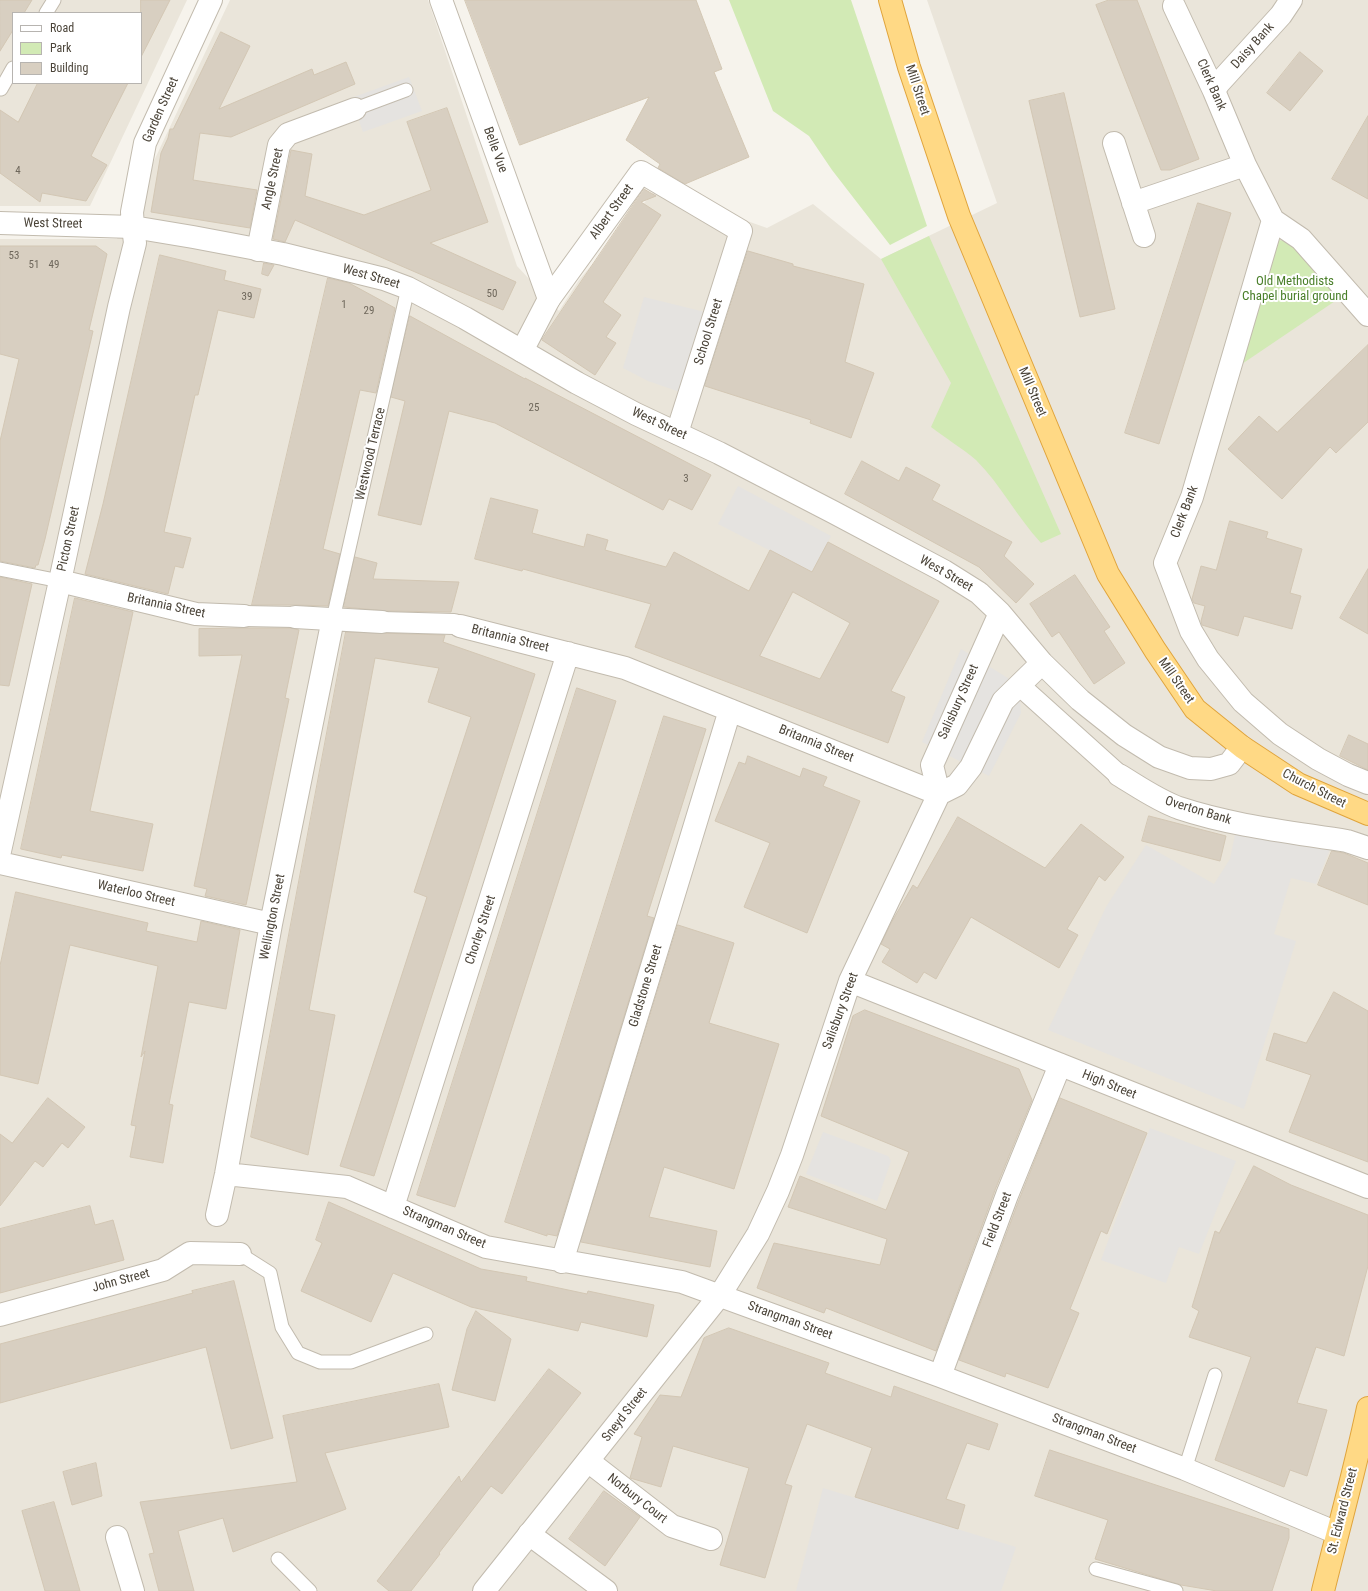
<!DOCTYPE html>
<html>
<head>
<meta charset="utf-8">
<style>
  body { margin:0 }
  #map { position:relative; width:1368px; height:1591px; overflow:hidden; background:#f6f3ec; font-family:"Roboto Condensed",sans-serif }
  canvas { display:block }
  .legend { position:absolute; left:12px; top:12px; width:130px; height:72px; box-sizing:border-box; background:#fff; border:1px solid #b7b4b0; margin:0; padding:5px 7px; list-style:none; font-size:12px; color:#4b4439 }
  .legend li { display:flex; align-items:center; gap:8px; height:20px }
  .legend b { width:20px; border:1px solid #b7b4b0 }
</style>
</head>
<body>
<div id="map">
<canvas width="1368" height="1591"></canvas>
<ul class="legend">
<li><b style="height:5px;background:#fff"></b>Road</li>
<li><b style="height:11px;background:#d2eab5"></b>Park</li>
<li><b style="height:11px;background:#d8cfc1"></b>Building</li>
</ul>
</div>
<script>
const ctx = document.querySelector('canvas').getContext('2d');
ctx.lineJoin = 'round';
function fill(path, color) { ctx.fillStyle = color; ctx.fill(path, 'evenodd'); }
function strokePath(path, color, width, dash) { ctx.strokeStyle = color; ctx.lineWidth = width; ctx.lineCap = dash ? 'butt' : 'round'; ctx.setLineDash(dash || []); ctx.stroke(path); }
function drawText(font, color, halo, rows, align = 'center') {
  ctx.font = font + ' "Roboto Condensed",sans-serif'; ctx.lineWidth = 4; ctx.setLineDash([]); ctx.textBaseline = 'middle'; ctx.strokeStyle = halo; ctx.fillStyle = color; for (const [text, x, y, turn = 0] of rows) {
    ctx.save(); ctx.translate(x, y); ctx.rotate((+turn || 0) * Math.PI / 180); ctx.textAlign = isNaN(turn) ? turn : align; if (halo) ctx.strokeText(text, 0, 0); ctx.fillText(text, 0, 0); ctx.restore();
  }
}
const residential = new Path2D(`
  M0 0H187L90 206H0ZM13 13H141V83H13Z
  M230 0H428L517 266 559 311 579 280 656 189 767 228 813 204 881 259 997 203 927 0H1368V1591H0V239H117Z`);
const green = new Path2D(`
  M729 0H851L927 226 890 245 832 170 809 136 773 111Z
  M929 236 1061 534 1041 543C1017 517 1001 485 976 460 962 448 945 438 931 427L951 383 881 259Z
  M1273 239 1296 243 1347 293 1236 368Z`);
const parking = new Path2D(`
  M409 77 422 111 363 132 351 98Z
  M644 297 705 312 680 392 648 381 623 368Z
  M738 486 831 536 812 572 718 524Z
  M961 649 1019 685 1021 713 989 776 922 742Z
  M1236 830 1331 847 1316 884 1291 878 1274 934 1296 941 1244 1109 1048 1030 1106 907 1146 845 1214 884 1230 859Z
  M1150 1128 1236 1161 1199 1254 1179 1247 1166 1283 1101 1260Z
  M823 1132 888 1156 891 1161 877 1201 806 1174Z
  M823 1488 1016 1547 1001 1591H796Z`);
const building = new Path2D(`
  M0 0H32L24 13H13V30L0 51Z
  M141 0H170L141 57Z
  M465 0H696L722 69 714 72 749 157 685 184 658 168 660 164 626 140 649 97 520 145Z
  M1109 0H1137L1199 159 1170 170H1161L1096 5Z
  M221 32 250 46 219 109 312 69 314 75 346 62 355 84 231 137 200 133 193 180 257 190 250 228 151 212 161 153 168 138 170 129H173Z
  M1300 52 1323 71 1290 111 1267 93Z
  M38 83H128L91 156 107 165 86 201 42 193 40 202 0 173V110L18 122Z
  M1064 93 1115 309 1080 317 1029 101Z
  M447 108 488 222 430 243 516 282 503 310 295 220 285 242 273 239 291 150 312 154 305 196 364 215 431 190 407 122Z
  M1368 116V199L1332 179Z
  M644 189 656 196 641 202 661 215 603 302 621 315 606 337 616 343 595 375 542 340Z
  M1198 203 1231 213 1159 444 1125 433Z
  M0 246H96L107 254 89 330 93 331 45 539 38 565H36L35 568 0 561V441L19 359 0 354Z
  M748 251 793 264V266L864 284 845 362 874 373 851 438 810 423 811 420 705 386Z
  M160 255 226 271 224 280 261 289 254 318 218 310 198 395H195L164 532 191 538 183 568 175 566 168 594 85 574 103 504Z
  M264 263 274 265 268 276 262 274Z
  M328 278 349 283 395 308 376 393 360 390 323 549 340 554 328 606 296 605H252Z
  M410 316 525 379V378L711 475 692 510 669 499 663 510 495 423 449 411 421 525 378 515 405 401 391 397Z
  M1368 345V422L1336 453 1330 447 1282 499 1228 449 1259 416 1277 432Z
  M862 461 899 481 906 467 940 485 932 500 1012 542 1004 556 1034 584 1016 603 979 567 845 494Z
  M491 498 538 510 532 533 584 547 587 534 608 540 605 550 666 567 674 552 749 591 770 550 812 572 828 542 939 601 891 691 905 697 888 743 635 647 651 604 523 569 522 571 475 559ZM793 592 850 623 820 679 760 656Z
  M1230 521 1268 532 1266 538 1302 549 1290 593 1301 596 1292 629 1244 616 1238 636 1202 625 1201 621 1205 606 1194 603 1192 599 1201 566 1216 570Z
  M355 557 377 563 373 579 459 582 451 612 386 611 344 607Z
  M1368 569V634L1340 618Z
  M1075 575 1110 627 1104 631 1125 663 1094 684 1059 632 1052 637 1030 604Z
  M0 577 32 584 9 686 0 685Z
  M75 598 133 612 90 811 153 824 143 871 62 855 61 858 21 849Z
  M243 628H291L299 630 285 698 289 699 246 905 205 896 207 889 194 886 242 655 199 656V629Z
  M346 632 445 635 443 642 535 674 374 1176 340 1166 427 897 414 892 471 717 428 702 439 668 375 658 309 1010 335 1015 308 1155 251 1137Z
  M577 688 616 701 455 1207 417 1195Z
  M664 716 706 729 647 916 654 918 557 1236 547 1234V1236L505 1222Z
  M1349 735 1368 744V770L1340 756Z
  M748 756 800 777 803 768 827 777 823 786 860 801 807 933 744 907 770 843 715 821 739 762 745 764Z
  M1149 816 1226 836 1220 861 1142 841Z
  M958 817 1045 868 1081 824 1124 857 1105 881 1099 876 1067 929 1078 935 1059 968 971 917 936 979 924 972 917 983 882 962 890 949 881 944 891 923 913 885 917 888Z
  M1332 851 1344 853 1368 863V905L1318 885Z
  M16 892 148 923 146 931 197 942 201 921 240 930 226 1009 189 1002 169 1104 173 1105 163 1163 130 1157 136 1126 131 1125 145 1051 141 1057 158 966 70 945 38 1084 0 1075V966Z
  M678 925 734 943 709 1023 779 1044 734 1189 664 1167 649 1217 717 1231 710 1267 581 1242Z
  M1334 992 1368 1011V1162L1289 1132 1311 1075 1266 1060 1274 1033 1306 1043Z
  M865 1010 1019 1069 1032 1100 995 1190 936 1351 826 1308 824 1313 757 1288 774 1243 880 1265 887 1239 788 1207 800 1176 886 1210 909 1152 821 1116 853 1016Z
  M48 1098 85 1127 68 1148 62 1143 43 1167 35 1161 0 1206V1134L12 1143Z
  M1060 1098 1147 1133 1107 1234 1101 1231 1070 1309 1079 1313 1048 1388 1006 1373 1005 1377 959 1360 1019 1200Z
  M1254 1166 1291 1185 1368 1215V1266L1344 1356 1316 1347 1297 1403 1327 1410 1307 1476 1290 1470 1284 1487 1215 1460 1251 1357 1189 1337 1199 1311 1192 1307 1215 1231 1219 1233Z
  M329 1202 481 1269 527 1277 526 1281 587 1294 588 1291 654 1305 647 1337 581 1322 578 1331 471 1307 393 1273 371 1322 301 1291 322 1243 316 1240Z
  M90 1206 95 1225 113 1220 124 1260 0 1293V1229Z
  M234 1281 273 1438 231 1449 206 1347 0 1403V1344L193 1293 192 1291Z
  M476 1311 511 1339 495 1401 452 1390 467 1329Z
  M729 1328 829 1363 825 1373 891 1397 894 1386 998 1424 989 1450 967 1443 946 1499 965 1505 958 1529 855 1497 872 1448 807 1424 785 1484 792 1486 765 1578 720 1565 749 1468 673 1446 661 1487 630 1478 642 1437 634 1434 660 1395 681 1397 704 1338Z
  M549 1369 581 1393 502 1494 491 1486 439 1553 440 1554 411 1591H389L377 1581 459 1476 461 1482 462 1481Z
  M439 1384 449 1427 325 1453 346 1509 233 1552 223 1518 178 1531 194 1591H159L149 1554 154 1553 140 1502 297 1482 283 1416Z
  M1050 1450 1289 1529V1538L1272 1591H1217L1181 1585 1095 1559 1108 1520 1035 1496Z
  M96 1463 102 1496 72 1505 63 1472Z
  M604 1491 640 1517 605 1566 569 1539Z
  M54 1502 80 1591H45L22 1511Z`);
const service = new Path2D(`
  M46 13 54 0
  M1 89 13 68
  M355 109 406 90
  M0 569 60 581
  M333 619 408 288
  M240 1254 270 1273 282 1327 298 1353 320 1362H351L426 1334
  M1185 1469 1215 1375
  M278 1559 310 1591
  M1096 1569 1176 1591`);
const pedestrian = new Path2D(`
  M244 616 295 617
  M382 622 454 624 460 626
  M1019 685 1119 775`);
const minor = new Path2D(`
  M1174 6 1214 91 1245 165 1273 220 1192 497 1165 563 1191 631 1208 659 1243 702 1280 734 1318 759 1348 775 1368 783
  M1214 91 1219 83 1281 15 1291 0
  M1114 143 1144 236
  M1133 203 1245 165
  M1273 220 1301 239 1368 315
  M258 250 279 145 288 134 355 109
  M522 351 549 299 641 172 741 231 677 433
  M60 581 196 614 244 616
  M295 617 382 622
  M460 626 625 668 939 794
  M1119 775C1139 787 1157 800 1179 808 1233 826 1291 832 1347 841L1368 848
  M0 851 60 581 119 307 135 243 133 227
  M0 863 271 924
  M226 1174 347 1187 486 1247 682 1282 940 1376 1185 1469 1337 1533
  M393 1207 568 653
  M217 1215 226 1174 271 924 333 619
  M562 1262 730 710
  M0 1315 163 1270 190 1253 240 1254
  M940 1376 1007 1195 1060 1065
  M588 1461 672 1526 711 1539
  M529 1534 606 1591
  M117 1537 133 1591`);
const tertiary = new Path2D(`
  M441 0 549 299
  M0 223 133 227 193 237 283 254 384 279 408 288 465 318 577 383 636 414 719 453 833 512 944 571 979 593 1000 613 1042 663 1080 700 1124 735 1159 757 1190 768 1211 769 1229 764 1242 747
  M133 227 132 212 145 143 211 0
  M939 794 957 785 971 767 1003 701 1042 663
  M850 981 1368 1187
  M484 1591 720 1295 758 1234 778 1191 792 1155 850 981 939 794 932 765 1000 613`);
const trunk = new Path2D(`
  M890 0 909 67 959 216 1108 574 1155 650 1195 709 1242 747 1298 784 1368 814
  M1323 1591C1338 1530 1355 1470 1368 1408`);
const numberNames = [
  ["4",18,171],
  ["53",14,256],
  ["51",34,265],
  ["49",54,265],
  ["50",492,294],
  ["39",247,297],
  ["1",344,305],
  ["29",369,311],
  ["25",534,408],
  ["3",686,479]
];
const streetNames = [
  ["Daisy Bank",1253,46,-48],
  ["Clerk Bank",1211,85,66],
  ["Mill Street",917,90,72],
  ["Garden Street",161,110,-66],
  ["Belle Vue",495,150,70],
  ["Angle Street",273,179,-78],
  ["Albert Street",612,212,-54],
  ["West Street",53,224,1],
  ["West Street",371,277,16],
  ["School Street",709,332,-73],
  ["Mill Street",1032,392,67],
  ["West Street",659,424,25],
  ["Westwood Terrace",371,454,-77],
  ["Clerk Bank",1185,512,-69],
  ["Picton Street",69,539,-78],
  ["West Street",946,574,30],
  ["Britannia Street",166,606,12],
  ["Britannia Street",510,639,14],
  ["Mill Street",1176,681,55],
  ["Salisbury Street",959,702,-66],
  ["Britannia Street",816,744,22],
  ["Church Street",1314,789,27],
  ["Overton Bank",1198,811,17],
  ["Waterloo Street",136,894,13],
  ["Wellington Street",273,917,-79],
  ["Chorley Street",481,930,-72],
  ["Gladstone Street",646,986,-73],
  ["Salisbury Street",841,1011,-70],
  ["High Street",1109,1085,22],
  ["Field Street",998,1220,-69],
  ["Strangman Street",444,1228,23],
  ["John Street",121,1281,-15],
  ["Strangman Street",790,1321,20],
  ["Sneyd Street",625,1415,-52],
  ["Strangman Street",1094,1434,21],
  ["Norbury Court",637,1499,38],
  ["St. Edward Street",1343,1511,-76]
];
const parkNames = [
  ["Old Methodists",1295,282],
  ["Chapel burial ground",1295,297]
];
fill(residential, '#eae5da');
fill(green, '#d2eab5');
fill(parking, '#e5e3e0');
fill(building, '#d8cfc1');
strokePath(building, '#d3c7b4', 1);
strokePath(service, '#c2bbae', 15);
strokePath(pedestrian, '#c2bbae', 22);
strokePath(minor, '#c2bbae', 24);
strokePath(tertiary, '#c2bbae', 24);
strokePath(trunk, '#e0a43c', 24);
strokePath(service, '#fff', 13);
strokePath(pedestrian, '#fff', 20);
strokePath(minor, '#fff', 22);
strokePath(tertiary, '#fff', 22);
strokePath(trunk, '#ffd985', 22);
drawText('11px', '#6e675b', null, numberNames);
drawText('13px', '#4b4439', '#fff', streetNames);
drawText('13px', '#4a7f2a', '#fff', parkNames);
</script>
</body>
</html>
